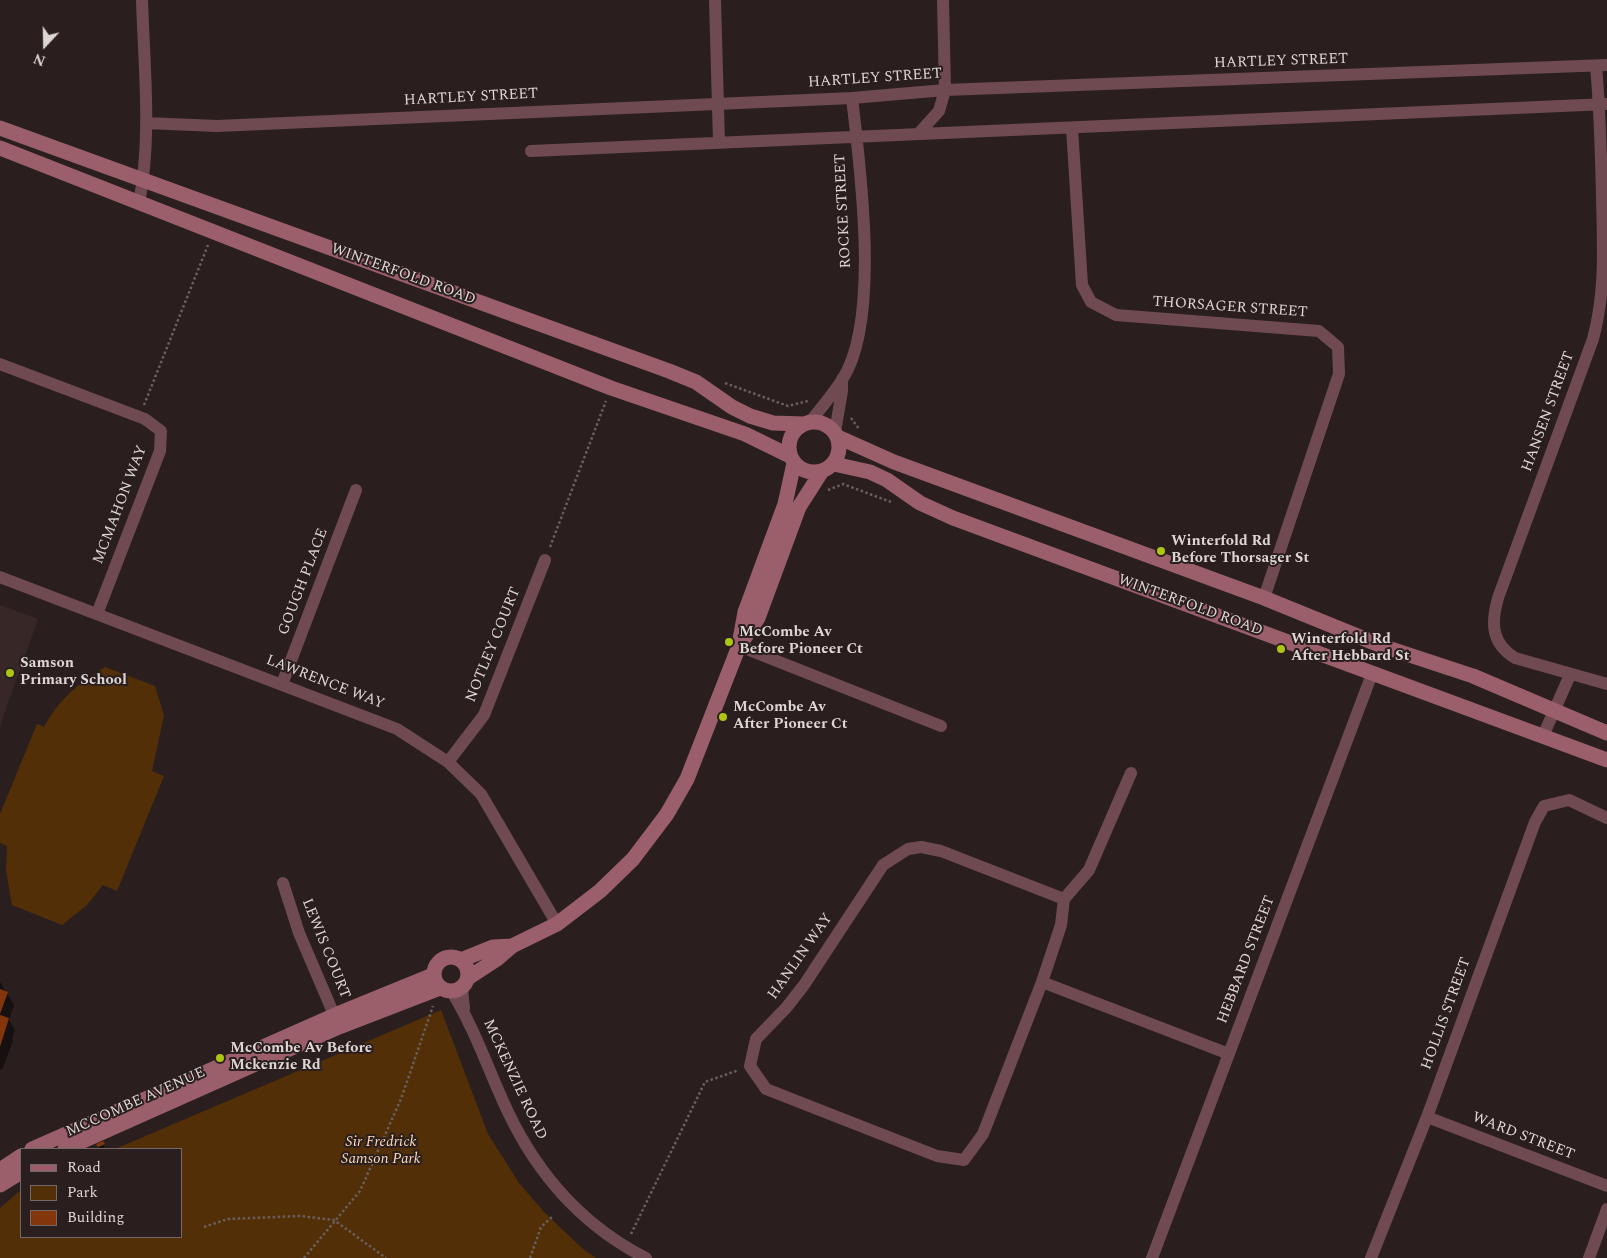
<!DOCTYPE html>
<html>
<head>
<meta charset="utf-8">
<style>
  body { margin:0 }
  #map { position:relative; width:1607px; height:1258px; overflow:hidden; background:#2a1f1e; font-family:Spectral,serif }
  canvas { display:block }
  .legend { position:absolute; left:20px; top:1148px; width:162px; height:90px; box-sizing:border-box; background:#2a1f1e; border:1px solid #726867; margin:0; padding:6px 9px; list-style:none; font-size:15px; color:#ded6d5 }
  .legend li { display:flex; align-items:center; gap:10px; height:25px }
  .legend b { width:25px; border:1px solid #726867 }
  .north { position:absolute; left:20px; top:20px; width:50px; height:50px; -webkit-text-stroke:4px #2a1f1e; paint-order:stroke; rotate:201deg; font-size:14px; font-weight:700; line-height:20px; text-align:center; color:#ded6d5 }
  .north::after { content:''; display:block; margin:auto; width:18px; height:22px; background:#ded6d5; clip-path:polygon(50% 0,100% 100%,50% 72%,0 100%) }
</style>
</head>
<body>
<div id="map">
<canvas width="1607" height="1258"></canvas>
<ul class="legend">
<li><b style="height:6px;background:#9b5f6c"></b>Road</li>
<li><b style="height:14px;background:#532f07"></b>Park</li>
<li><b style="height:14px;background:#83350c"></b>Building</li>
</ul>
<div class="north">N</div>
</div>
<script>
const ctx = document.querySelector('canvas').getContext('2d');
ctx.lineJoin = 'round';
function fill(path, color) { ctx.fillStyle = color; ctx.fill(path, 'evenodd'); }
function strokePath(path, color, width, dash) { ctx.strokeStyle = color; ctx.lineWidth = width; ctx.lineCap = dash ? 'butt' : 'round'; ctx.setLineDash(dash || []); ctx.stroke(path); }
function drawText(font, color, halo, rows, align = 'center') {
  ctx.font = font + ' Spectral,serif'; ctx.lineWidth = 4; ctx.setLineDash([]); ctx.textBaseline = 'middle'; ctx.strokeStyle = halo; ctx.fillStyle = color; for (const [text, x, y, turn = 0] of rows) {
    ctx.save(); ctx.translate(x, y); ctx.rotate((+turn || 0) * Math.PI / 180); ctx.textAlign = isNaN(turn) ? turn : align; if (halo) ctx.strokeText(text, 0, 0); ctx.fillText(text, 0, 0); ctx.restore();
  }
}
const built = new Path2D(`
  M0 605 38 619 0 726Z`);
const green = new Path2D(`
  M105 667 155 686 164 715 152 771 164 776 117 891 103 885 87 905 62 925 12 905 6 870 7 846 0 843V814L37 724 44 727C59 699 79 683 105 667Z
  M441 1010 488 1134 519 1183 545 1213 583 1249 596 1258H0V1208L21 1190V1237H181V1149H115Z`);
const shadow = new Path2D(`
  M0 982 14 1005 9 1020 15 1030 12 1039 13 1041 2 1070 0 1069Z
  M102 1142 105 1147 100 1149 98 1144Z`);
const building = new Path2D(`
  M0 989 8 992 0 1014Z
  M0 1015 9 1018 0 1047Z
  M103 1141 105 1144 98 1147 96 1144Z`);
const path = new Path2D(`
  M725 383 788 406 808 401
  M144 405 208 245
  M851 418 859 429
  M828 490 843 484 891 502
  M550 547 606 401
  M204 1227 228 1219 300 1216 334 1220 386 1258
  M631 1234 705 1082 739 1070
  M304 1258 360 1191 401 1099 433 1006
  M530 1258 541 1227 553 1216`);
const street = new Path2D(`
  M715 0 719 142
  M1596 66C1600 109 1601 152 1602 196 1603 245 1606 291 1593 339L1498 598C1491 623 1491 643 1515 658L1607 684
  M146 123 217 126 852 98 945 90 1607 65
  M1072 128 1082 285 1091 302 1116 315 1319 331 1338 347 1339 374 1264 598
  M919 133 939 111 945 90 943 0
  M531 151 1607 104
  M139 203C152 137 144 67 142 0
  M0 364 145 419 161 431 160 451 97 614
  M810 422C821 408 833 394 842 380 881 321 860 167 852 98
  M835 432 842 391V379
  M0 577 397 729 448 762 481 794 557 924
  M739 646 941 726
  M282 684 356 490
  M1543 736 1570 675
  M448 762 484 715 545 560
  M921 847 941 851 1064 899 1061 925 1042 982 983 1134 964 1160 937 1156 766 1089 750 1066 756 1039 786 1008 804 985 883 865 908 849Z
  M283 883 299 933 338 1024
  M1064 899 1089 870 1131 773
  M1042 982 1229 1054
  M462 988 464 1008
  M452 992C475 1029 489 1072 508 1112 538 1175 583 1226 646 1258
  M1427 1117 1607 1186
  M1152 1258 1372 674
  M1371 1258 1427 1117 1535 822 1544 806 1569 800 1607 818
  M1589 1258 1607 1209`);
const secondary = new Path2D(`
  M0 128 669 371 696 382 732 407 750 416 773 423 803 424
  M0 148 611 388 745 434 790 456
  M789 447a25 25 0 1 1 50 0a25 25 0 1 1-50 0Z
  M838 437 894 462 1264 598 1382 646 1473 676 1607 733
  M834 464 870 472 887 480 920 503 953 518 1607 760
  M740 639 745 612 785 504 794 463
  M434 974a17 17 0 1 1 34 0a17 17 0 1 1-34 0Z
  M461 960 493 947 512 946
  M468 978 497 959 512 946 557 924 600 891 633 859 667 814 687 779 739 646 758 618 799 507 822 471
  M32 1149 335 1015 433 975
  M65 1149 339 1027 440 988
  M0 1170 21 1156
  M0 1185 21 1172`);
const markers = [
  [1161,551,5,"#acc612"],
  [729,642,5,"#acc612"],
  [1281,649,5,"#acc612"],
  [10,673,5,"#acc612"],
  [723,717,5,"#acc612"],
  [220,1058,5,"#acc612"]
];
const streetNames = [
  ["HARTLEY STREET",1281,62,-2],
  ["HARTLEY STREET",875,79,-4],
  ["HARTLEY STREET",471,98,-3],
  ["ROCKE STREET",844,211,-93],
  ["WINTERFOLD ROAD",403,275,20],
  ["THORSAGER STREET",1230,308,4],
  ["HANSEN STREET",1549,412,-70],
  ["MCMAHON WAY",121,505,-69],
  ["GOUGH PLACE",304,582,-69],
  ["WINTERFOLD ROAD",1190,606,20],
  ["NOTLEY COURT",494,645,-68],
  ["LAWRENCE WAY",325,683,21],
  ["LEWIS COURT",325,949,68],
  ["HANLIN WAY",801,957,-55],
  ["HEBBARD STREET",1247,960,-69],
  ["HOLLIS STREET",1447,1014,-70],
  ["MCKENZIE ROAD",514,1080,65],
  ["MCCOMBE AVENUE",136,1103,-24],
  ["WARD STREET",1523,1137,21]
];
const poiNames = [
  ["Winterfold Rd",1171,542],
  ["Before Thorsager St",1171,559],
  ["McCombe Av",739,633],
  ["Before Pioneer Ct",739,650],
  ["Winterfold Rd",1291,640],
  ["After Hebbard St",1291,657],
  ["Samson",20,664],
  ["Primary School",20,681],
  ["McCombe Av",733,708],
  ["After Pioneer Ct",733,725],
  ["McCombe Av Before",230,1049],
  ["Mckenzie Rd",230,1066]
];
const parkNames = [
  ["Sir Fredrick",381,1143],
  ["Samson Park",381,1160]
];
fill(built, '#372726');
fill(green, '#532f07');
fill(shadow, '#0007');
fill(building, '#83350c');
strokePath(path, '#695f5e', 2.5, [2.5, 2.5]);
strokePath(street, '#704a51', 12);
strokePath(secondary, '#9b5f6c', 15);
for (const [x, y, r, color] of markers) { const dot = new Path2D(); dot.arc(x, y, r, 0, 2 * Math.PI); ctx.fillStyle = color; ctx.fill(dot); strokePath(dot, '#2a1f1e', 2); }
drawText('15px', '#ded6d5', '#2a1f1e', streetNames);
drawText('bold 15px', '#ded6d5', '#2a1f1e', poiNames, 'left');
drawText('italic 15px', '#fed9b9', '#2a1f1e', parkNames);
</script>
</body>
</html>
